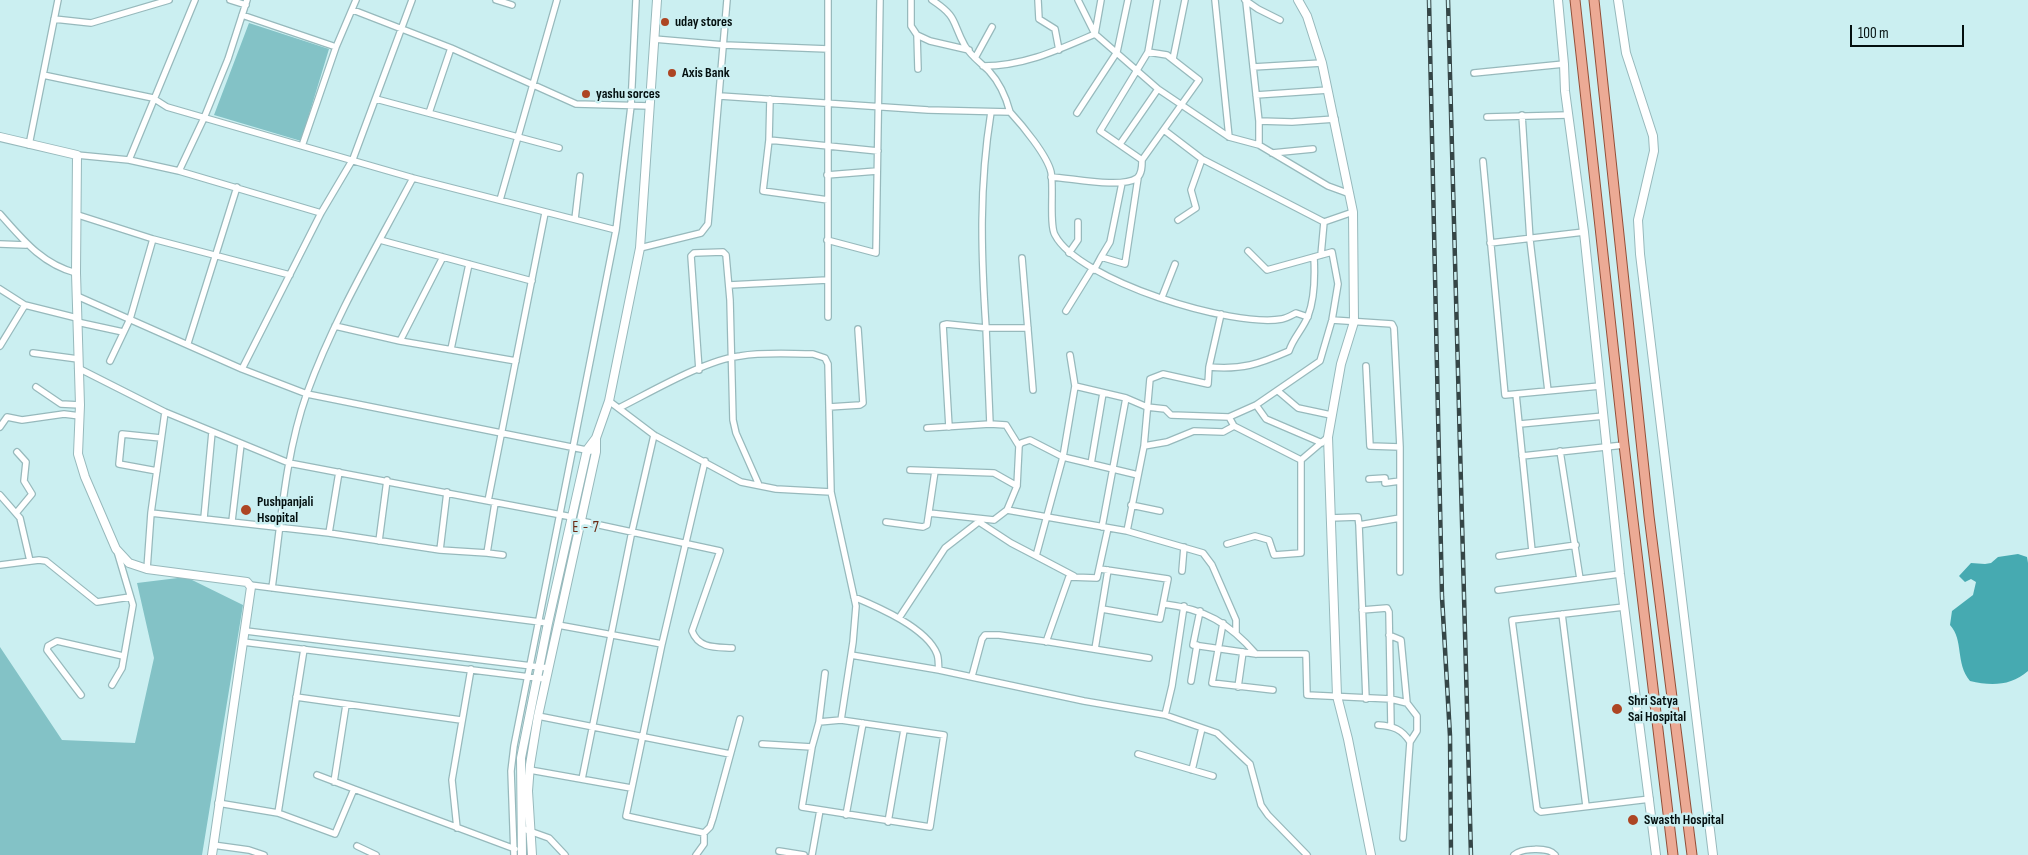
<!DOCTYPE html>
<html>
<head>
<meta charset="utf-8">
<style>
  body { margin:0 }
  #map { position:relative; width:2028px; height:855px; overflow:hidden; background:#cbeff1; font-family:"Sofia Sans Condensed",sans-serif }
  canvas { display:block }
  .scale { position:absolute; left:1850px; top:25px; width:114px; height:22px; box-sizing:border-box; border:2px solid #030f0f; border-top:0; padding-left:6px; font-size:15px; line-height:18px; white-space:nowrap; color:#030f0f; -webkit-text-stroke:4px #cbeff1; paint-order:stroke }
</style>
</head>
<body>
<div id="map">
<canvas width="2028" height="855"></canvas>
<div class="scale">100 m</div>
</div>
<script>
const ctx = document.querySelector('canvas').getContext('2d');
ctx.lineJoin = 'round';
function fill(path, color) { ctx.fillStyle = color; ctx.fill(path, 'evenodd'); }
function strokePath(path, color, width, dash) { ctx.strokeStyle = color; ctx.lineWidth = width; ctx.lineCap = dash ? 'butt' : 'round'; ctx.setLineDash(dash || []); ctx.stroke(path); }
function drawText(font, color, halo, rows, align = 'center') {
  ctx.font = font + ' "Sofia Sans Condensed",sans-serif'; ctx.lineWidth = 5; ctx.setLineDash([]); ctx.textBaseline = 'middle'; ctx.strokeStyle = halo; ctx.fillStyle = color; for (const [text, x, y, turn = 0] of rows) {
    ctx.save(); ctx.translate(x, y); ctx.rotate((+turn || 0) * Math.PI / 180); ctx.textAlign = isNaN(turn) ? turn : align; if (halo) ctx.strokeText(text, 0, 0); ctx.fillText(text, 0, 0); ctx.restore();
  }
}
const green = new Path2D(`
  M249 23 329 49 301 141 214 115Z
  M186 577 243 605 202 855H0V647L62 740 135 743 154 658 137 583Z`);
const water = new Path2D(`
  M2018 554 2027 557 2028 563V671C2011 686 1991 686 1970 681 1955 663 1964 640 1950 625L1952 611 1973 595 1976 582 1971 579 1965 582 1959 576 1971 563 1985 564 1991 563 1998 557Z`);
const minor = new Path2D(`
  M230 0 246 5
  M496 0 512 5
  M911 0V26L917 35 918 69
  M932 0C959 18 951 21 965 46 971 56 981 63 989 71 1000 83 1006 97 1010 112
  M1038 0 1039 19 1055 29 1059 50
  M1078 0 1095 34 1158 89 1229 137 1259 145 1328 186 1350 194
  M1215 0 1229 137
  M1245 0 1258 9 1280 20
  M1246 2 1259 121V145
  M353 10 451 48 576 104 650 106
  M242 15 336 47
  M54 19 91 23 169 0
  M917 35 930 41 969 50
  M654 39 724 45 828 49
  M975 58 992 27
  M1173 59 1185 0
  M983 66C1024 66 1058 50 1095 34L1101 0
  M1253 67 1322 63
  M1474 73 1564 64
  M43 75 153 98 167 107 413 178 616 230
  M1256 95 1328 90
  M720 96 928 110 1010 112C1022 125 1047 155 1051 172 1054 187 1049 225 1055 235 1079 281 1233 328 1282 319 1287 318 1292 315 1296 313L1308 317
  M376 99 559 148
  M770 99 769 140 763 191 828 200
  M429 113 451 48
  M1077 113 1117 52 1128 0
  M1522 115 1530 240 1548 391
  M1487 117 1568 115
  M1259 121 1292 122 1335 119
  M1164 130 1202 159 1324 222 1353 212
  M769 140 878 151
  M1120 144 1158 89
  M29 145 58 0
  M302 146 336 47 356 0
  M1272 153 1313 149
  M77 155 129 160 179 171 321 213
  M129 160 195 0
  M1142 160 1100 131 1148 52 1157 0
  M1483 161 1505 395 1600 386
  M179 171 204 118 228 59 247 0
  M827 175 877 171
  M1051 177C1072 178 1121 189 1137 178 1142 174 1142 166 1142 160L1199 80 1167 55 1148 52
  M1122 183 1110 242 1101 257 1125 264 1138 178
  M500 200 557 0
  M0 214C23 240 42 264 76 273
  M78 215 153 239 290 275
  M575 219 580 176
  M1178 220 1196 208 1191 190 1202 159
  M380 240 532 281
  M827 240 876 253 880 0
  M1490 243 1584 232
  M0 244 26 245
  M640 248 701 233 708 224 727 0
  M1069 253 1078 240V222
  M1321 255 1324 222
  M1022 258 1033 390
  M1094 270 1101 257
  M729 285 827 280
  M0 289 25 305 77 318
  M77 296 242 369 307 394 591 451
  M1162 297 1175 264
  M1066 311 1092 269
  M828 317V0
  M1332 320 1392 324 1394 328 1400 447V572
  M77 322 123 332
  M335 326 400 341 516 361
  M400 341 443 257
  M188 343 237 187
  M0 346 25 305
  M451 349 469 264
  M33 353 78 359
  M110 361 130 319 153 239
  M1366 366 1370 446 1400 447
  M1209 367C1242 370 1259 364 1289 351 1293 338 1303 329 1308 316 1315 298 1315 276 1314 257
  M78 368 165 412 289 463 572 517
  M242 369 321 213 353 159 412 0
  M699 370 691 256 694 253 723 252 726 255 730 300 733 420 736 433 759 485
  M1075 386 1126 398 1147 407 1165 409 1171 415 1229 417 1256 405 1320 361 1332 320 1338 284 1332 252 1267 270 1248 251
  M36 387 61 404 80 405
  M1278 391 1298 408 1331 415
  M1516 394 1532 551
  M609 401 654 435 741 482 776 489 831 492
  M1256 405 1266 419 1322 443
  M829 407 860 405 863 403 858 329
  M619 408C651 392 705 360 740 356 764 352 789 354 813 354L825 358 828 364 831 492 856 606 853 642 841 720 819 722 812 747 802 807 930 827 944 735 841 720
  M1229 417 1234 426 1301 460
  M1520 424 1604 416
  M0 427 7 417 22 420 64 414 80 416
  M949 427 943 325 947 324 986 328C981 252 979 187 991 112
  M927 428 990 424
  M1019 446 1006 425 990 424 986 328H1028
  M1144 446 1167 442 1194 431 1223 432 1234 426
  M1560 451 1580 579
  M17 452 26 462 24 481 32 494 17 512
  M1522 456 1624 445
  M705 461 662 644 626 816 704 833 710 827 713 818 740 719
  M1091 464 1103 393
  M910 470 994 473 1017 486
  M157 471 119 464 122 434 161 438
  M1369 479 1385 478V483L1400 481
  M0 495 20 518 30 561
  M488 501 545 213
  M1131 505 1160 511
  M1007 510 1017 486 1019 446 1021 443 1030 440 1063 457 1138 475
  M151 513 329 533 440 550 487 553 495 503
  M929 513 994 520 1007 510 1127 531 1203 553 1212 565 1236 620V632
  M204 518 212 432
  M1330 518 1358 517 1359 525 1400 518
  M232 521 241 444
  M581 521 720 551 692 631C699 649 715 647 732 648
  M886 522 923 527 927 525 935 471
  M979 522 1011 543 1036 556 1063 457 1075 386 1070 355
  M1359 525 1366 699
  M1102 527 1126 398
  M1127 531 1144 446 1150 379 1163 374 1208 384 1209 367 1221 314
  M329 533 339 472
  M379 541 387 480
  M1227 544 1255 536 1269 540 1274 555 1301 553V460L1328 437
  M440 550 447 492
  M487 553 503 555
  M1036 556 1074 576
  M1499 556 1576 545
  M0 565 39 560 46 561 97 602 130 597
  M147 569 151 513 165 412
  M1100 569 1168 579 1160 619 1102 609
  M1182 571 1184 547
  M250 585 548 623
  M272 588C281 523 285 455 307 393 334 318 376 248 413 178
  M1498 590 1620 574
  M854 597C878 607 927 628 937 654 939 659 938 665 939 670
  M1164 604C1205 609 1229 623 1256 654
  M1624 607 1512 620 1537 809 1541 812 1650 799
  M1362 610 1387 608 1389 612 1391 726
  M1200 611 1193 645 1256 654H1306L1307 695 1391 699 1407 703 1417 716V731L1410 742 1403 838
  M1562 614 1586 806
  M899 618 945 548 981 520
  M1223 623 1212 683 1273 690
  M558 625 662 644
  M246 631 548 668
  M1389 635 1401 640 1407 703
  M243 642 546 679
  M1046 642 1069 577 1097 578 1108 528
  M1095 649 1108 570
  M851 655 939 670 1084 701 1165 715 1217 733 1250 764 1261 805 1268 815 1307 855
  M972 676 982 639 985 635H999L1050 642 1149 658
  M1191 681 1197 645
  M112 685 122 668 133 605 117 551
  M1238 687 1243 652
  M81 695 47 650 48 646 57 641 123 656
  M296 697 461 720
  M1165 715 1172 686 1184 606
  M538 716 730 754
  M819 722 825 673
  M1378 725C1393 726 1402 729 1410 742
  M762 744 812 747
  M1138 754 1213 776
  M530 770 631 788
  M1192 770 1202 728
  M317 775 354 789
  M582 779 632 531 654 435
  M334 782 346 705
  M218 803 278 813 335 834 354 789 515 849
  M278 813 304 649
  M846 815 863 723
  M888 822 904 730
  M457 828 452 780 471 669
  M521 828 549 838 565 855
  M213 845 249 850 264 855
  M357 846 376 855
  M779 851 804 855
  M514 855 511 771 514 746 616 230 631 106 636 0
  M696 855 704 844V833
  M812 855 820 810
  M1514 855C1521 848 1549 847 1555 855`);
const tertiary = new Path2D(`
  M1298 0 1307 16 1322 63 1353 212 1354 322 1341 364 1328 437 1337 696 1348 739 1371 855
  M1558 0 1564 64 1565 91 1584 232 1620 574 1656 855
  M1618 0 1626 53 1653 136 1654 151 1638 220 1640 254 1713 855
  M0 137 77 155 76 273 80 405 78 454 85 477 116 549 129 563 147 569 247 582 251 587 212 855
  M522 855 521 758 548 623 587 450 596 438 609 401 640 248 657 0
  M532 855 528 791 530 765 538 716 596 452V438`);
const primary = new Path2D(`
  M1575 0 1624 445 1673 855
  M1594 0 1649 516 1692 855`);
const rail = new Path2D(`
  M1429 0 1442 597 1450 736 1451 855
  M1448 0 1471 855`);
const markers = [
  [665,22,5,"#ad4523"],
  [672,73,5,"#ad4523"],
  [586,94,5,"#ad4523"],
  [246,510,6,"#ad4523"],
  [1617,709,6,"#ad4523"],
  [1633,820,6,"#ad4523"]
];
const poiNames = [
  ["uday stores",675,22],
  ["Axis Bank",682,73],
  ["yashu sorces",596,94],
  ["Pushpanjali",257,502],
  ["Hsopital",257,518],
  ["Shri Satya",1628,701],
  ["Sai Hospital",1628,717],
  ["Swasth Hospital",1644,820]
];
const neighbourhoodNames = [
  ["E - 7",586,528]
];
fill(green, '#83c2c6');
fill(water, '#46aab1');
strokePath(minor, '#97b9bc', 8);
strokePath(tertiary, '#97b9bc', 10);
strokePath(primary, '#934f38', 11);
strokePath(minor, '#fff', 5.5);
strokePath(tertiary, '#fff', 8);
strokePath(primary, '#ecaa95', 9);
strokePath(rail, '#354647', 4.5);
strokePath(rail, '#cbeff1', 2.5, [8]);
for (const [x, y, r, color] of markers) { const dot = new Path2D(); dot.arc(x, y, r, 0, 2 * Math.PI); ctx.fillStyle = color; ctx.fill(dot); strokePath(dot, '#cbeff1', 2); }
drawText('bold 14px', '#030f0f', '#cbeff1', poiNames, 'left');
ctx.letterSpacing = '1px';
drawText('15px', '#6b2913', '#cbeff1', neighbourhoodNames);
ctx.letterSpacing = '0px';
</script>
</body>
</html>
